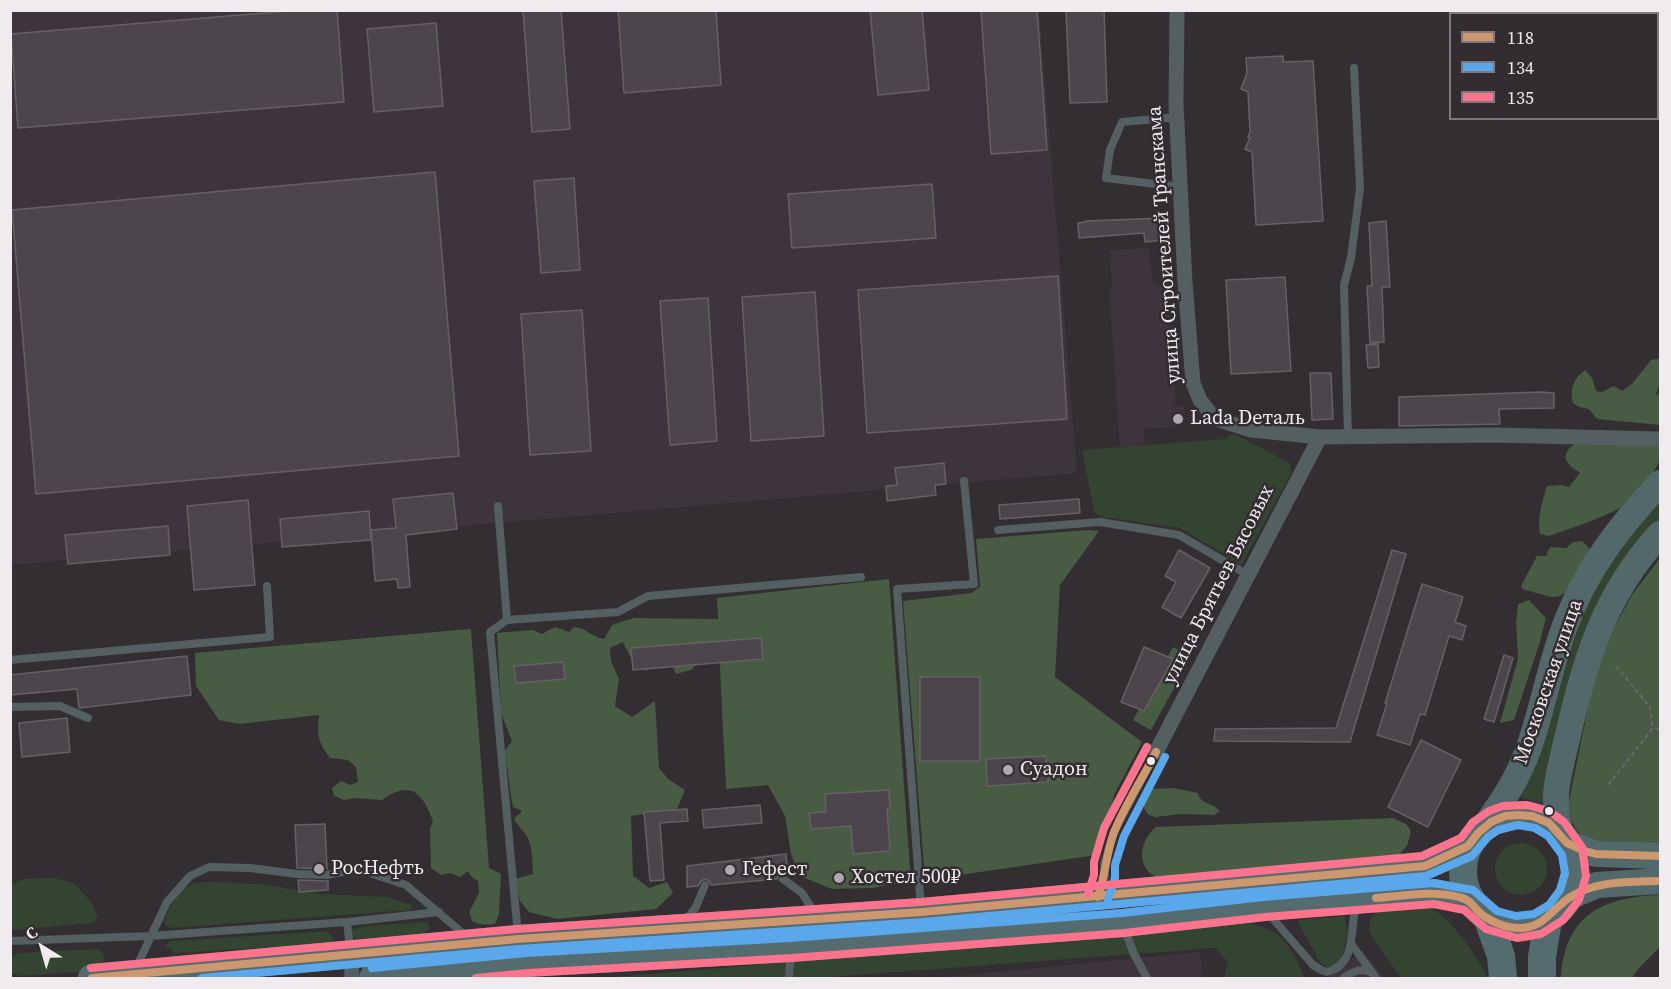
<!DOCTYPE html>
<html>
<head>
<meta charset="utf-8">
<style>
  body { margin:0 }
  #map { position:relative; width:1671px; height:989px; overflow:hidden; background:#322e31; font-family:"Source Serif 4",serif }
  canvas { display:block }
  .frame { position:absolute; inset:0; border:12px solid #efebef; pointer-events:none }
  .legend { position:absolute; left:1449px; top:12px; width:210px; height:108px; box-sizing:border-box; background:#332d32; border:2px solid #7e797e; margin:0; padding:8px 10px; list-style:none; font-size:18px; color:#efebef }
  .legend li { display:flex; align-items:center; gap:12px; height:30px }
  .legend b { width:30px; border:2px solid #7e797e }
  .north { position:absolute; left:12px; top:917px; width:60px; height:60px; -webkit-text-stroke:4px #332d32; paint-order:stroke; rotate:323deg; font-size:16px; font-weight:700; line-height:24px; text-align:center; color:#efebef }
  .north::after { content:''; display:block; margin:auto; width:21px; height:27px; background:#efebef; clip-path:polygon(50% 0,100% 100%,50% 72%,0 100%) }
</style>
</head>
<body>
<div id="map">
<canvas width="1671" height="989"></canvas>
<div class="frame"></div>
<ul class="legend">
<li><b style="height:8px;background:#cd976f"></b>118</li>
<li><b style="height:8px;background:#5aa8eb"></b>134</li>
<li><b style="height:8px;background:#fc738d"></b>135</li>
</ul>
<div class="north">С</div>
</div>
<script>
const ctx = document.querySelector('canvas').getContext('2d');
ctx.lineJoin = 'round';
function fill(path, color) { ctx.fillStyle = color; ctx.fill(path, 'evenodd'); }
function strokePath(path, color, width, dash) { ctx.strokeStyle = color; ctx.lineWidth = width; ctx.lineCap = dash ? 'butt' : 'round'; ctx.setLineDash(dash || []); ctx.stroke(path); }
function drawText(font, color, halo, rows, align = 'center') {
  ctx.font = font + ' "Source Serif 4",serif'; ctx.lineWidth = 5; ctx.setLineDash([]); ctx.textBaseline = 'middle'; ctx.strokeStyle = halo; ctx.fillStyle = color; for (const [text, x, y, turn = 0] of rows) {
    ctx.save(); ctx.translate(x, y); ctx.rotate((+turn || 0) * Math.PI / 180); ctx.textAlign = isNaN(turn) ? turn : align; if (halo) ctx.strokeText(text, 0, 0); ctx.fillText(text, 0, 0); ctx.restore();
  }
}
const built = new Path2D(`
  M11 11H1039L1077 473 11 565Z
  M1540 11H1660V91L1658 94V14H1542Z
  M1149 248 1153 285 1168 284 1176 406 1184 405 1185 426 1144 429 1145 445 1120 447 1109 289 1112 288 1110 250Z
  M1363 950 1385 978H1328Z
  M1200 952 1202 978H935Z`);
const green = new Path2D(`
  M1231 435H1236L1290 463 1291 474 1242 564H1240L1180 528 1102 517 1096 514 1094 510 1082 450 1225 439Z
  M1660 496V524L1641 545 1544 804 1519 797 1574 618 1614 546Z
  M1495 869a26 26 0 1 1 52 0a26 26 0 1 1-52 0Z
  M54 878 74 883 92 903 98 917 94 923 12 930 11 884 25 879Z
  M215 882 262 884 318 894 387 897 412 905V908L409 910 173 928 168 927 165 924C166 908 181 887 196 883 202 882 209 882 215 882Z
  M1389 904C1399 904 1412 902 1422 904 1447 910 1478 957 1488 978H1401L1369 932C1369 916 1375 911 1389 904Z
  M1344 916 1348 931 1342 959 1331 968 1320 963 1297 920Z
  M421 922 428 923 430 929 424 934 358 939 353 937 351 930 366 926Z
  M1251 923C1258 926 1267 928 1274 932 1287 941 1299 961 1303 976L1302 978H1224L1228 962 1215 948 817 978H602Z
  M328 931 334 939 331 943 326 944 174 953 166 946 168 942 172 941Z
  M99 949 104 955 103 965 94 971 19 976 12 973 10 958 19 953Z`);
const forest = new Path2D(`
  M1660 358V384L1655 396 1660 393V425L1597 419 1589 409 1579 407 1573 403C1569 389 1574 378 1585 370L1592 378 1596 391 1602 392 1614 386 1622 391 1632 384 1651 360Z
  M1581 442 1660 446V460L1644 489 1630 504 1594 520 1549 536 1540 534C1537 517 1542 503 1547 486L1562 485 1569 487 1580 473 1570 466 1565 458C1567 448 1572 445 1581 442Z
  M1088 530 1099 531 1060 585 1055 677 1142 742 1114 795 1108 825 1097 855 925 880 903 601 971 593 980 587 976 539Z
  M1582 541 1594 553C1584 567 1572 598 1552 597 1544 596 1533 591 1524 590L1521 586 1537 556H1546L1550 547 1566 548 1573 542Z
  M1660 558V848C1622 848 1568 854 1569 801L1592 688 1602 650 1632 595Z
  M889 579 911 881 873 888 832 889 800 876 791 854 785 816 768 785 726 789 719 648 705 654 691 670 676 674 670 660 665 659 646 671 631 658 623 642 610 648 611 661 619 679 615 706 632 717 655 701 659 768 668 779 685 790 677 809 631 816 633 876 649 888 667 882 673 893 656 909 557 919 529 912 520 901 515 879 533 874C532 862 533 845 526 835 522 829 517 825 514 819L522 811 513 807C509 788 509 770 504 752L512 741 501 713 497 633 533 630 542 634 555 627 569 632 574 627C587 628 591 637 604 639L612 625 633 618 718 619 717 598Z
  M1529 600 1546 618 1539 645 1514 720 1500 723 1518 659 1516 623 1518 604Z
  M471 629 489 868 501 874 499 914 495 924C486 925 480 925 472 921L469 912 479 893 478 881 471 876 468 871 460 877 450 873 441 875 431 868 430 829 433 821C422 791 410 780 382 800L355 798 344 800 334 796 332 788 341 781 351 785 358 782 356 767 348 760 330 758C318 742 317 735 319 715L239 724 219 720 196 686 195 653Z
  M1173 647 1191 657 1151 730 1133 720Z
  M1173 788 1198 793C1200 805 1213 802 1220 811L1214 815 1181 814 1156 817 1149 815 1144 809V803L1152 789Z
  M1393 818 1406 824 1411 831 1407 846 1398 856 1156 877C1135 866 1140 840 1156 827Z
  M1660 895V947L1639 968 1632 978H1561C1565 915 1602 897 1660 895Z`);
const building = new Path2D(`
  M301 10H337L344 102 18 128 11 34Z
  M523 10H561L570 129 532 132Z
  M618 10H716L721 85 624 93Z
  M870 10H922L929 90 878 95Z
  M981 10H1037L1047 150 991 154Z
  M1066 10H1104L1107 102 1070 103Z
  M436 23 443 106 374 112 367 29Z
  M1283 56V62L1313 61 1323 221 1256 225 1252 152 1245 149 1250 138 1248 137 1250 132 1248 92 1241 89 1247 73 1246 58Z
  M435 172 459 456 36 494 12 210Z
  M574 178 580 270 541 273 534 181Z
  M932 184 936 238 792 248 788 194Z
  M1163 218 1165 240 1145 242 1144 233 1079 238 1078 223 1086 222V221Z
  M1386 221 1390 287H1382L1384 342 1370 343 1367 286H1372L1369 223Z
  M1058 276 1067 419 867 433 858 290Z
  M1285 277 1291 371 1231 374 1226 280Z
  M815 292 824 436 751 441 742 297Z
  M708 298 717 441 670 445 660 301Z
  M582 310 591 451 530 455 521 314Z
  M1378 344 1379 367 1368 368 1366 345Z
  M1310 373H1331L1333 419 1312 420Z
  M1540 392 1554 393V408L1499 409 1500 424 1399 426V397Z
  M944 463 946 484 935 485 936 495 887 501 886 486 897 485 895 468Z
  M453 493 457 529 406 535 410 587 398 588 397 579 375 581 371 530 396 528 393 499Z
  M1079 499 1080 513 1000 519 999 505Z
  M248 500 255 585 194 590 187 506Z
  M369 511 371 540 282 547 280 519Z
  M168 526 170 555 68 564 65 535Z
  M1179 550 1210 568 1181 618 1162 607 1176 582 1165 576Z
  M1392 550 1406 554 1350 742 1214 741 1215 729 1336 728Z
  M1422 584 1463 597 1455 622 1466 626 1462 640 1449 636 1425 715 1420 714 1410 745 1377 735 1387 703H1385Z
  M761 638 763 659 633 670 631 648Z
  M1144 647 1173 659 1144 711 1121 702Z
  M1504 655 1513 658 1494 722 1484 719Z
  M187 656 191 695 79 708 77 689 10 695V675Z
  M563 662 565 679 516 683 514 666Z
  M920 677H980V761H920Z
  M67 718 70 752 22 757 19 723Z
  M1421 740 1461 760 1428 827 1388 807Z
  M1046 756 1048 782 987 786 986 759Z
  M889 790 890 808 887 809 890 851 853 854 851 826 811 829 809 813 826 812 825 794Z
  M760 805 762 823 704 828 702 810Z
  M687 809 688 821 660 823 664 880 650 881 644 812Z
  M325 824 327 869 297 868 295 825Z
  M786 854 788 875 781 873 777 879 711 885 709 881 705 879 701 881 698 886 687 887V866Z
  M298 880 328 881V890L299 892Z`);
const path = new Path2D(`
  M1616 666 1650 707 1653 728
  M1608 785 1653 728 1660 729`);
const lane = new Path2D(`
  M1177 117 1122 122 1110 150 1106 178 1180 187
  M1348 437 1344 285 1351 258 1360 188 1354 68
  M498 506 507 620 490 632 518 935
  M998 530 1100 522 1179 535 1248 575
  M507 620 618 612 648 596 861 577
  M10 660 270 637 267 586
  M10 707 60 706 88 718
  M783 879 802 893 814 912
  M1100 890 1105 876 1104 864 1114 832 1156 752
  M921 908 897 589 974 584 964 481
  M1268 913 1313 965 1321 970 1327 972C1358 964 1349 929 1356 906
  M687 919 696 907 705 885
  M347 922 350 948
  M1124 928 1134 954 1147 978
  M10 941 150 936 347 922 439 912
  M1352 945 1376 978
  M136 968 167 902 190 876 209 867 250 868 297 874 327 875 358 869 406 885 466 936
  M789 978 791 952
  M1344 978C1353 971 1362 967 1372 973`);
const street = new Path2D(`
  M1177 10 1176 104 1185 282 1193 383 1200 400 1214 418 1251 430 1320 437 1495 435 1660 439
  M1156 752 1320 437
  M351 955 352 978`);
const primary = new Path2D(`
  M1485 826C1502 802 1518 778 1528 750 1543 709 1550 664 1566 623 1588 566 1620 526 1660 483
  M1561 833C1550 798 1559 774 1567 739 1585 660 1604 595 1660 534
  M1567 843 1596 854 1660 856
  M1569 897 1597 885 1660 881`);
const highway = new Path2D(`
  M1463 871a56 56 0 1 1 112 0a56 56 0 1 1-112 0Z
  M1487 917 1501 956 1503 978
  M92 978 518 939 922 912 1425 866 1468 846
  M373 978 527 963 791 948 1123 923 1264 907 1405 895 1435 893 1469 900
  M1542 978V957L1548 920`);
const bus1 = new Path2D(`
  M1098 897C1105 876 1106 856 1113 835 1123 808 1143 778 1156 752
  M1376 898C1403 896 1432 890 1459 897 1468 899 1471 903 1477 910 1487 921 1507 929 1523 928 1546 926 1553 907 1572 896 1597 881 1628 882 1657 881
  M92 978 518 939 922 912 1425 866 1468 846 1478 833 1491 822 1505 816 1518 815 1532 816 1549 823 1567 843 1585 851 1596 854 1660 856`);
const bus2 = new Path2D(`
  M1108 900 1115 878V865L1124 836 1165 757
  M202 978 519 949 923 922 1426 876 1472 856 1488 837 1498 830 1518 825 1535 828 1548 836 1562 855 1565 873 1560 890 1549 905 1534 914 1516 916 1497 911 1473 890 1434 883 1263 897 1122 913 790 938 526 953 372 968`);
const bus3 = new Path2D(`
  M1088 894 1094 875V862L1104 828 1147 747
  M91 968 517 929 921 902 1422 856 1461 838 1473 822 1489 811 1503 806 1527 805 1549 811 1564 822 1582 847 1586 876 1579 900 1563 920 1541 934 1517 938 1486 929 1464 910 1434 904 1265 917 1124 933 792 958 528 973 476 978`);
const markers = [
  [1178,419,6,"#ada9ac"],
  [1151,761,5,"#efebef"],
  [1008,770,6,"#ada9ac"],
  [1549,811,5,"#efebef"],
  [319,869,6,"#ada9ac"],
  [730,870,6,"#ada9ac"],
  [839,878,6,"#ada9ac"]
];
const streetNames = [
  ["улица Строителей Транскама",1165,245,-94],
  ["улица Брятьев Бясовых",1219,585,-63],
  ["Московская улица",1549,682,-71]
];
const poiNames = [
  ["Lada Dеталь",1190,419],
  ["Суадон",1020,770],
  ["РосНефть",331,869],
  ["Гефест",742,870],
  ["Хостел 500₽",851,878]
];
fill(built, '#3e343d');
fill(green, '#334430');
fill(forest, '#475c43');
fill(building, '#4c454b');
strokePath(building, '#656164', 1.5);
strokePath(path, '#646b6d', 2, [4.5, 3]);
strokePath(lane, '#545f62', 8);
strokePath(street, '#545f62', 15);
strokePath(primary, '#53686a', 26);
strokePath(highway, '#546c6f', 28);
strokePath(bus1, '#cd976f', 8);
strokePath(bus2, '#5aa8eb', 8);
strokePath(bus3, '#fc738d', 8);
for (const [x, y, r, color] of markers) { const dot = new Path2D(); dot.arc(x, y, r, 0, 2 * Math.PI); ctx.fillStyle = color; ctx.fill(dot); strokePath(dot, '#332d32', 2); }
drawText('20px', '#efebef', '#332d32', streetNames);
drawText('20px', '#efebef', '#332d32', poiNames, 'left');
</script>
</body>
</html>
